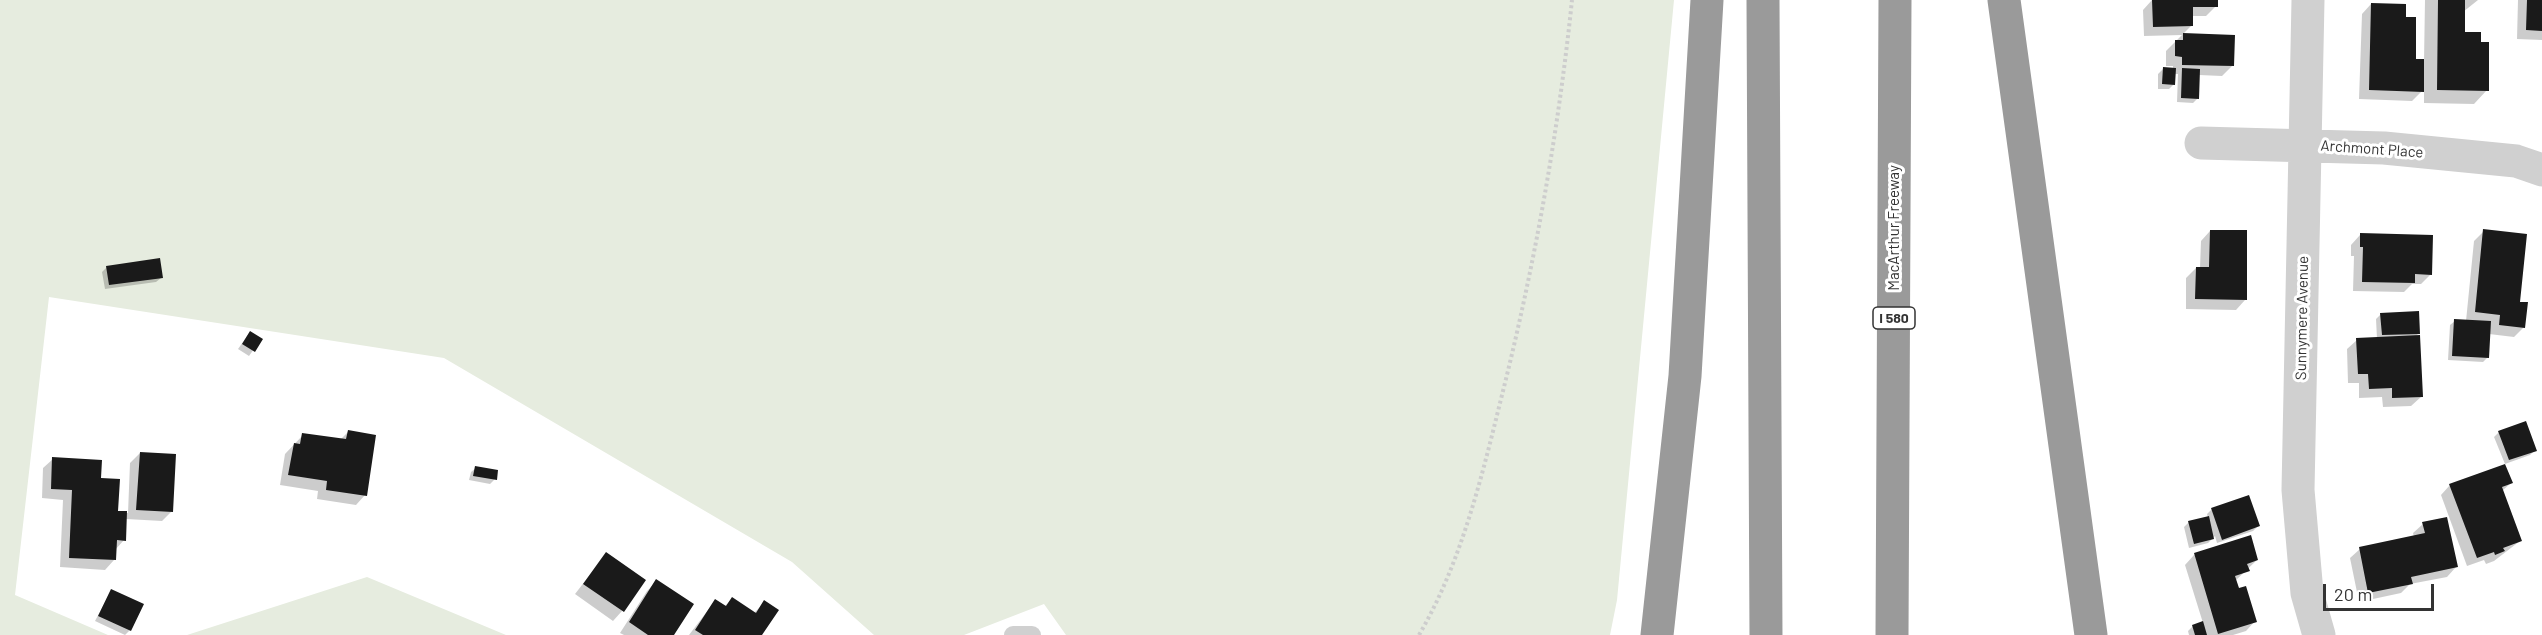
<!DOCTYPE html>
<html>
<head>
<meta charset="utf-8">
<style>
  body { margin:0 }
  #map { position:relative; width:2542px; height:635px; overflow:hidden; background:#fff; font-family:Barlow,sans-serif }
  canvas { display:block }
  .scale { position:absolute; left:2323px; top:584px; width:111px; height:27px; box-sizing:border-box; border:3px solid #333; border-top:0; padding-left:8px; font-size:18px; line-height:21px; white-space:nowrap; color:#333; -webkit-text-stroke:4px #fff; paint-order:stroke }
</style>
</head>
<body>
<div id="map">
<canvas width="2542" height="635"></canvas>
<div class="scale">20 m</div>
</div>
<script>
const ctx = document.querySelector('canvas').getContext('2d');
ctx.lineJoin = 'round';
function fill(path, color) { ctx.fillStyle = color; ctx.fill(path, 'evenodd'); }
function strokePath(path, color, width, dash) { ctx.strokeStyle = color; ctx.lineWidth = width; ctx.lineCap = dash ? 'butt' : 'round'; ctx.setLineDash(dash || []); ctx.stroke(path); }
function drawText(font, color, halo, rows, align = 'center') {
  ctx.font = font + ' Barlow,sans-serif'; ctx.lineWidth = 6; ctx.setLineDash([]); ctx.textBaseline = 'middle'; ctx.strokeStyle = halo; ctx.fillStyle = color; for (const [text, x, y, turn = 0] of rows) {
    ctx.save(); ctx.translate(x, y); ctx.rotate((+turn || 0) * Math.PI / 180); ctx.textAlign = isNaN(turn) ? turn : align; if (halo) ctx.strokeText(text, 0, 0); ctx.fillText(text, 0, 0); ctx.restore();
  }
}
const green = new Path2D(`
  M0 0H1674L1617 600 1610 635H1066L1044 604 964 635H874L792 562 444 358 49 297 15 595 108 635H0Z
  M367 577 506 635H187Z`);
const shadow = new Path2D(`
  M2152 0H2216V6L2206 16H2191V26L2183 34 2234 36 2232 66 2222 76 2199 75 2198 98 2193 103 2177 102 2178 74H2174V84L2169 89H2158V74L2163 69H2173V66H2166V51L2182 35 2144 36 2143 10Z
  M2425 0H2478L2463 12V34L2487 90 2474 104 2424 103V89L2412 101 2359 99 2362 14 2371 4 2404 18 2414 60 2424 61Z
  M2518 0H2542V40L2517 39Z
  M2210 231 2245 300 2236 310 2186 309V278L2196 268H2200L2201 241Z
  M2484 231 2518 303 2524 327 2514 337 2489 334 2488 357 2483 362 2448 360 2450 325 2455 321H2466L2474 241Z
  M2360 235 2431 274 2421 284H2412L2404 292 2353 291 2354 256H2351V245Z
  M107 267 161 278 156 282 105 289 102 272Z
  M2381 314 2419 333 2415 337 2421 397 2411 406 2383 407 2382 397 2359 398V383H2348L2347 349 2357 340 2377 339 2376 319Z
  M250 332 261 339 249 356 238 349Z
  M348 432 365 495 356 505 317 499 318 491 280 485 285 454 303 435 340 440Z
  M2499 432 2535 450 2530 455 2505 464 2494 437Z
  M140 453 171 512 162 521 126 519 124 540 115 550 114 560 105 570 60 567 63 500 42 498 43 468 53 459 100 479 117 512 128 513 130 463Z
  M476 468 495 479 490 484 469 480 471 472Z
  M2511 483 2502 491 2520 541 2494 561 2486 564 2484 560 2467 566 2441 495 2450 485Z
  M2212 509 2258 526 2253 531 2217 543 2215 536 2208 543 2189 548 2184 527 2189 522 2208 518 2207 514Z
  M2423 524 2456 567 2447 577 2410 584 2401 593 2359 602 2350 558 2360 549 2414 537 2413 533Z
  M2250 537 2257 560 2235 581 2255 621 2246 631 2233 635H2189L2188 631 2193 626 2203 623 2185 565 2194 555Z
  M606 554 622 611 613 621 575 594Z
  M657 581 672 635H624L620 633 647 591Z
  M111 591 130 630 125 635 95 621Z
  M732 599 754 613 765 602 760 635H689L715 601 724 607Z`);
const building = new Path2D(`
  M2152 0H2218V7H2193V26L2153 27Z
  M2438 0H2465V32H2481V42H2489V91L2437 90Z
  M2527 0H2542V31L2526 30Z
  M2371 3 2406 4V17H2416V59H2424V92L2369 90Z
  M2183 33 2235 35 2234 66 2182 65V57L2175 56V40H2183Z
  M2163 67 2176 68 2175 85 2162 84Z
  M2182 68 2200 69 2199 99 2181 98Z
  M2483 229 2527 234 2520 302H2528L2525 328 2499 325 2500 315 2475 312Z
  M2210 230H2247V300L2195 299 2196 267H2209Z
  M2360 233 2433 235 2432 275 2415 274V283L2362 282 2363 247H2360Z
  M160 258 163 278 109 285 106 266Z
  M2419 311 2420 334 2382 335 2380 313Z
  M2454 319 2491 321 2489 358 2452 356Z
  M250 331 263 339 255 352 242 344Z
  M2420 335 2423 397 2392 398V388L2369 389 2368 374H2358L2356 338Z
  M2526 421 2537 451 2509 460 2498 431Z
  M348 430 376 435 367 496 326 490 327 481 288 475 294 443 300 444 302 433 346 439Z
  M140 452 176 454 173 512 136 510Z
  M52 457 102 460 101 478 120 479 118 511H127L126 541 117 540 116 560 69 558 72 490 51 489Z
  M2505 464 2513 483 2502 487 2522 541 2503 548 2505 551 2495 555 2494 552 2477 558 2449 484Z
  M475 466 498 470 497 480 473 476Z
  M2249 495 2260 526 2222 540 2211 508Z
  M2209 516 2214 539 2194 544 2188 521Z
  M2447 517 2458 567 2411 577 2413 584 2368 593 2359 547 2425 533 2422 522Z
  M2251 535 2258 560 2247 564 2250 571 2235 576 2239 588 2246 586 2257 622 2218 634 2194 553Z
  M606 552 646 580 624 612 583 584Z
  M656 579 694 604 674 635H648L629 622Z
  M111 589 144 604 131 631 98 616Z
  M732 597 756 613 764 600 779 610 762 635H703L695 630 715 599 726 606Z
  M2203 621 2207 635H2195L2192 625Z`);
const path = new Path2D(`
  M1419 635C1461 563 1481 480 1501 399 1534 268 1558 135 1572 0`);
const lane = new Path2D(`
  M1013 635H1032`);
const street = new Path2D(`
  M2308 0 2298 490 2307 593 2319 635
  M2201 143 2384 148 2516 161 2542 170`);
const highway = new Path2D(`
  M1763 0 1766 635
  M2004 0 2091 635
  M1657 635 1685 376 1707 0
  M1892 635 1895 0`);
const shields = [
  [1894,318,42]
];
const shieldNames = [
  ["I 580",1894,318]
];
const streetNames = [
  ["Archmont Place",2372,149,4],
  ["MacArthur Freeway",1894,228,-90],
  ["Sunnymere Avenue",2302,318,-89]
];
fill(green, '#e6ecdf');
fill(shadow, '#0003');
fill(building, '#1a1a1a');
strokePath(path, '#cdcdcd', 4, [3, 3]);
strokePath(lane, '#d0d0d0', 18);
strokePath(street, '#d0d0d0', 33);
strokePath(highway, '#9a9a9a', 33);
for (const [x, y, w] of shields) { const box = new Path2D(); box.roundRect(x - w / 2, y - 11, w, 22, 4.5); ctx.fillStyle = '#fff'; ctx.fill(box); strokePath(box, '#333', 1.5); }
drawText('bold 14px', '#333', null, shieldNames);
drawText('15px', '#333', '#fff', streetNames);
</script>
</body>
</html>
